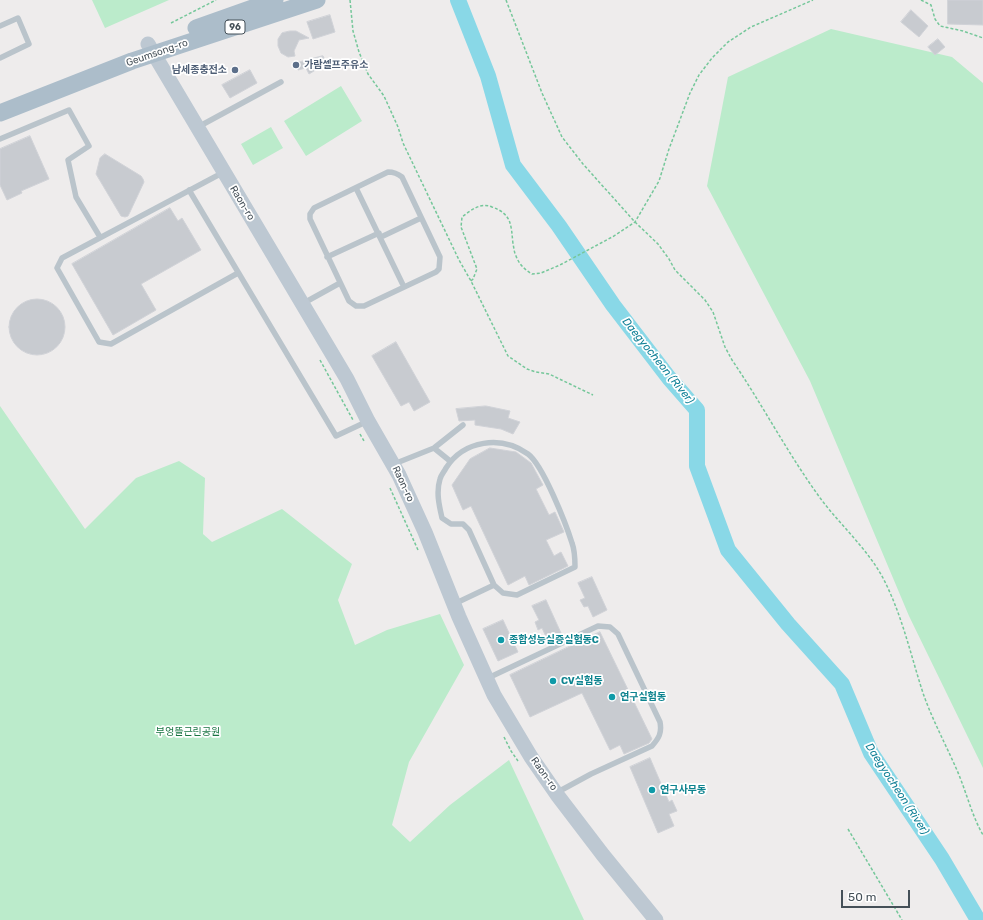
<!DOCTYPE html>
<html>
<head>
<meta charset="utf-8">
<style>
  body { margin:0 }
  #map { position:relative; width:983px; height:920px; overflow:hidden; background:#eeecec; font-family:Rubik,sans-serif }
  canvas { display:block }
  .scale { position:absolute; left:841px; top:890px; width:69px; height:18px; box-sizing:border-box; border:2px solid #455058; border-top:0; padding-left:5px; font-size:12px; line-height:14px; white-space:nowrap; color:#455058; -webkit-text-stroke:3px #fff; paint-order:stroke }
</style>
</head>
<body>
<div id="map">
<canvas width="983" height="920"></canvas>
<div class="scale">50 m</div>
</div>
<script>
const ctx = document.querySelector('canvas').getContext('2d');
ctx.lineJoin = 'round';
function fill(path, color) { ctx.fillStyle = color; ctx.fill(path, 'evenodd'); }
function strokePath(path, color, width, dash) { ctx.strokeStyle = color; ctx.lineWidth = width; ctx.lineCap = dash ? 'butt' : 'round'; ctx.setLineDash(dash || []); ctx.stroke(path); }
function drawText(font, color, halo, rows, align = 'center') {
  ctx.font = font + ' Rubik,"Noto Sans KR",sans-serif'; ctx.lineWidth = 3.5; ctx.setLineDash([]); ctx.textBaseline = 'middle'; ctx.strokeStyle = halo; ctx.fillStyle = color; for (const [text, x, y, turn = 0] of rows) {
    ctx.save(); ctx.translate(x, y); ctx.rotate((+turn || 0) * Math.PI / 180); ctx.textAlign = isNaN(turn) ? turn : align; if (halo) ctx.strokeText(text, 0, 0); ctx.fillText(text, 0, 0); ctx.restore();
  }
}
const green = new Path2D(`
  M92 0H169L105 28Z
  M831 29 952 57 983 83V768L909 616 810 381 707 186 728 77Z
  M341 86 362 121 306 156 284 121Z
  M271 127 283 148 253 165 241 144Z
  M0 406 85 529 136 478 179 461 205 478 203 534 212 542 282 509 352 564 338 600 355 645 387 630 440 614 464 665 409 762 392 825 410 842 450 805 509 760 584 920H0Z`);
const river = new Path2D(`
  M458 0 488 76 513 165 559 226 613 305 669 378 697 410V466L728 550 788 624 842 684 871 753 942 859 978 920`);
const building = new Path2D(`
  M948 0H983V25L948 24Z
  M911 10 928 26 919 37 901 22Z
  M330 15 335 32 313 39 307 22Z
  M290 31H296L309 38 299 40 294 51 295 56 288 57 281 53 278 46V39L282 33Z
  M938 39 945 47 935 55 928 47Z
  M323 56 327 63 309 74 306 68 298 70 297 63Z
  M250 70 257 83 230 98 222 85Z
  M30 136 49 179 21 191 22 193 7 200 0 185V149Z
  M105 154 141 176 143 179 144 182 130 212 128 216 125 217 121 216 96 174 100 158Z
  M170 208 178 221 182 218 201 250 141 284 156 310 113 335 72 264Z
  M9 327a28 28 0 1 1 56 0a28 28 0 1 1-56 0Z
  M396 342 430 402 414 411 409 402 401 406 372 356Z
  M486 406 510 411 508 418 520 422 513 434 501 429 475 425V420L459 421 456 409Z
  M490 448 516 452 531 463 543 485 536 489 549 515 555 512 564 532 546 540 554 556 561 552 568 566 529 585 525 576 508 585 471 506 463 510 452 485 470 459Z
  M592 577 607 610 593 617 588 606 584 607 580 600 585 598 578 583Z
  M546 600 561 633 547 639 542 628 538 630 535 622 539 620 532 606Z
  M503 620 518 652 498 661 483 629Z
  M600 632 652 739 649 743 624 754 620 745 610 750 582 693 530 717 510 675Z
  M650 758 669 802 672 800 677 811 669 814 674 826 658 833 630 767Z`);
const path = new Path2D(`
  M350 0 353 31 359 52 368 74 384 96 398 127 403 143 459 260 471 281 508 356 527 369 536 372 549 374 593 395
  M506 0 542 93 562 137 583 164 635 222 658 244 669 259 675 270 705 300 713 312 725 347 732 360C762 404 787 452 818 495 840 526 870 550 886 584 903 619 911 656 923 693 932 719 945 743 956 768 966 790 971 814 983 835
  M921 0 931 5 935 19 940 26 963 31 983 38
  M171 23 216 0
  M471 281 473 279 477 269 461 227 462 217C471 210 481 202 492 207 512 214 511 225 513 244 514 248 514 252 516 256 519 264 524 269 532 274L541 273 560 265 614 236 635 222 659 181 669 149 690 93 699 75 712 58 728 42 751 27 813 0
  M320 360 353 420
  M360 434 364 441
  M390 488 418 550
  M504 737 511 751 518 761
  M848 829 902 920`);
const lane = new Path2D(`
  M0 26 18 18 29 44 0 58
  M198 127 281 82
  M0 139 69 110 89 146 68 160 76 197 100 237
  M224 172 62 258 57 268 99 342 111 344 238 273
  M388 172C394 172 397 173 402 177L440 257 439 269 436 272 364 306H356L349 301 310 219V214L314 208Z
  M356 188 404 287
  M189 190 336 436 368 421
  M381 237 421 218
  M327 257 379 233
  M302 304 340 283
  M434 448 450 461
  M394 464 434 448 463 425
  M454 604 494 585 503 593 517 595 575 567C575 559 575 551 572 543 566 524 543 465 528 454 501 435 464 440 446 468 444 472 441 475 440 479 436 492 439 505 442 518L451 524H463L469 530 494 585
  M488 678 598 626 610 627 618 634 660 722C662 733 659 738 652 746L591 774 556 793`);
const secondary = new Path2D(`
  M148 44 347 379 368 421 399 475 425 532 459 617 494 695 531 757 558 796 603 855 656 920`);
const primary = new Path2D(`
  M196 28 275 0
  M0 113 132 61 317 0`);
const markers = [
  [296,65,4,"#5c6f8a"],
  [235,70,4,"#5c6f8a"],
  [501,640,4,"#0f9aa8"],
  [553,681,4,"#0f9aa8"],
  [612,697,4,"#0f9aa8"],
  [652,790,4,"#0f9aa8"]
];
const shields = [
  [235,27,20]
];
const shieldNames = [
  ["96",235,27]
];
const streetNames = [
  ["Geumsong-ro",157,53,-19],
  ["Raon-ro",242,203,59],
  ["Raon-ro",403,484,65],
  ["Raon-ro",544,774,55]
];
const serviceNames = [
  ["가람셀프주유소",304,65],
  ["남세종충전소",227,70,"right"]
];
const cultureNames = [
  ["종합성능실증실험동C",509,640],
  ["CV실험동",561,681],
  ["연구실험동",620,697],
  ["연구사무동",660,790]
];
const parkNames = [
  ["부엉뜰근린공원",188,732]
];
const waterNames = [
  ["Daegyocheon (River)",658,361,51],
  ["Daegyocheon (River)",897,789,57]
];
fill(green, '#bbebcb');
strokePath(river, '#89d8e7', 16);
fill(building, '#c8cbd0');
strokePath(building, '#d0d2d7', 1);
strokePath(path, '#75c79a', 1.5, [3, 2]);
strokePath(lane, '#bac4cb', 5.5);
strokePath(secondary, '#bdc8d2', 15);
strokePath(primary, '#acbdca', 17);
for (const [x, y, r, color] of markers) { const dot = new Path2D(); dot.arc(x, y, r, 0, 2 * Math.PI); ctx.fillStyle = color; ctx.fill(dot); strokePath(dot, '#fff', 1.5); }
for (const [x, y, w] of shields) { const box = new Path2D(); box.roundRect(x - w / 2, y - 7, w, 14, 3); ctx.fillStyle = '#fff'; ctx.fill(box); strokePath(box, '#455058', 1); }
drawText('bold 9px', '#455058', null, shieldNames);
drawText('10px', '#455058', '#fff', streetNames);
drawText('bold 10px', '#4e5e75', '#fff', serviceNames, 'left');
drawText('bold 10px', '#0d838f', '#fff', cultureNames, 'left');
drawText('10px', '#1a7543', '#fff', parkNames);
drawText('italic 11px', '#128197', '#fff', waterNames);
</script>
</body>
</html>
